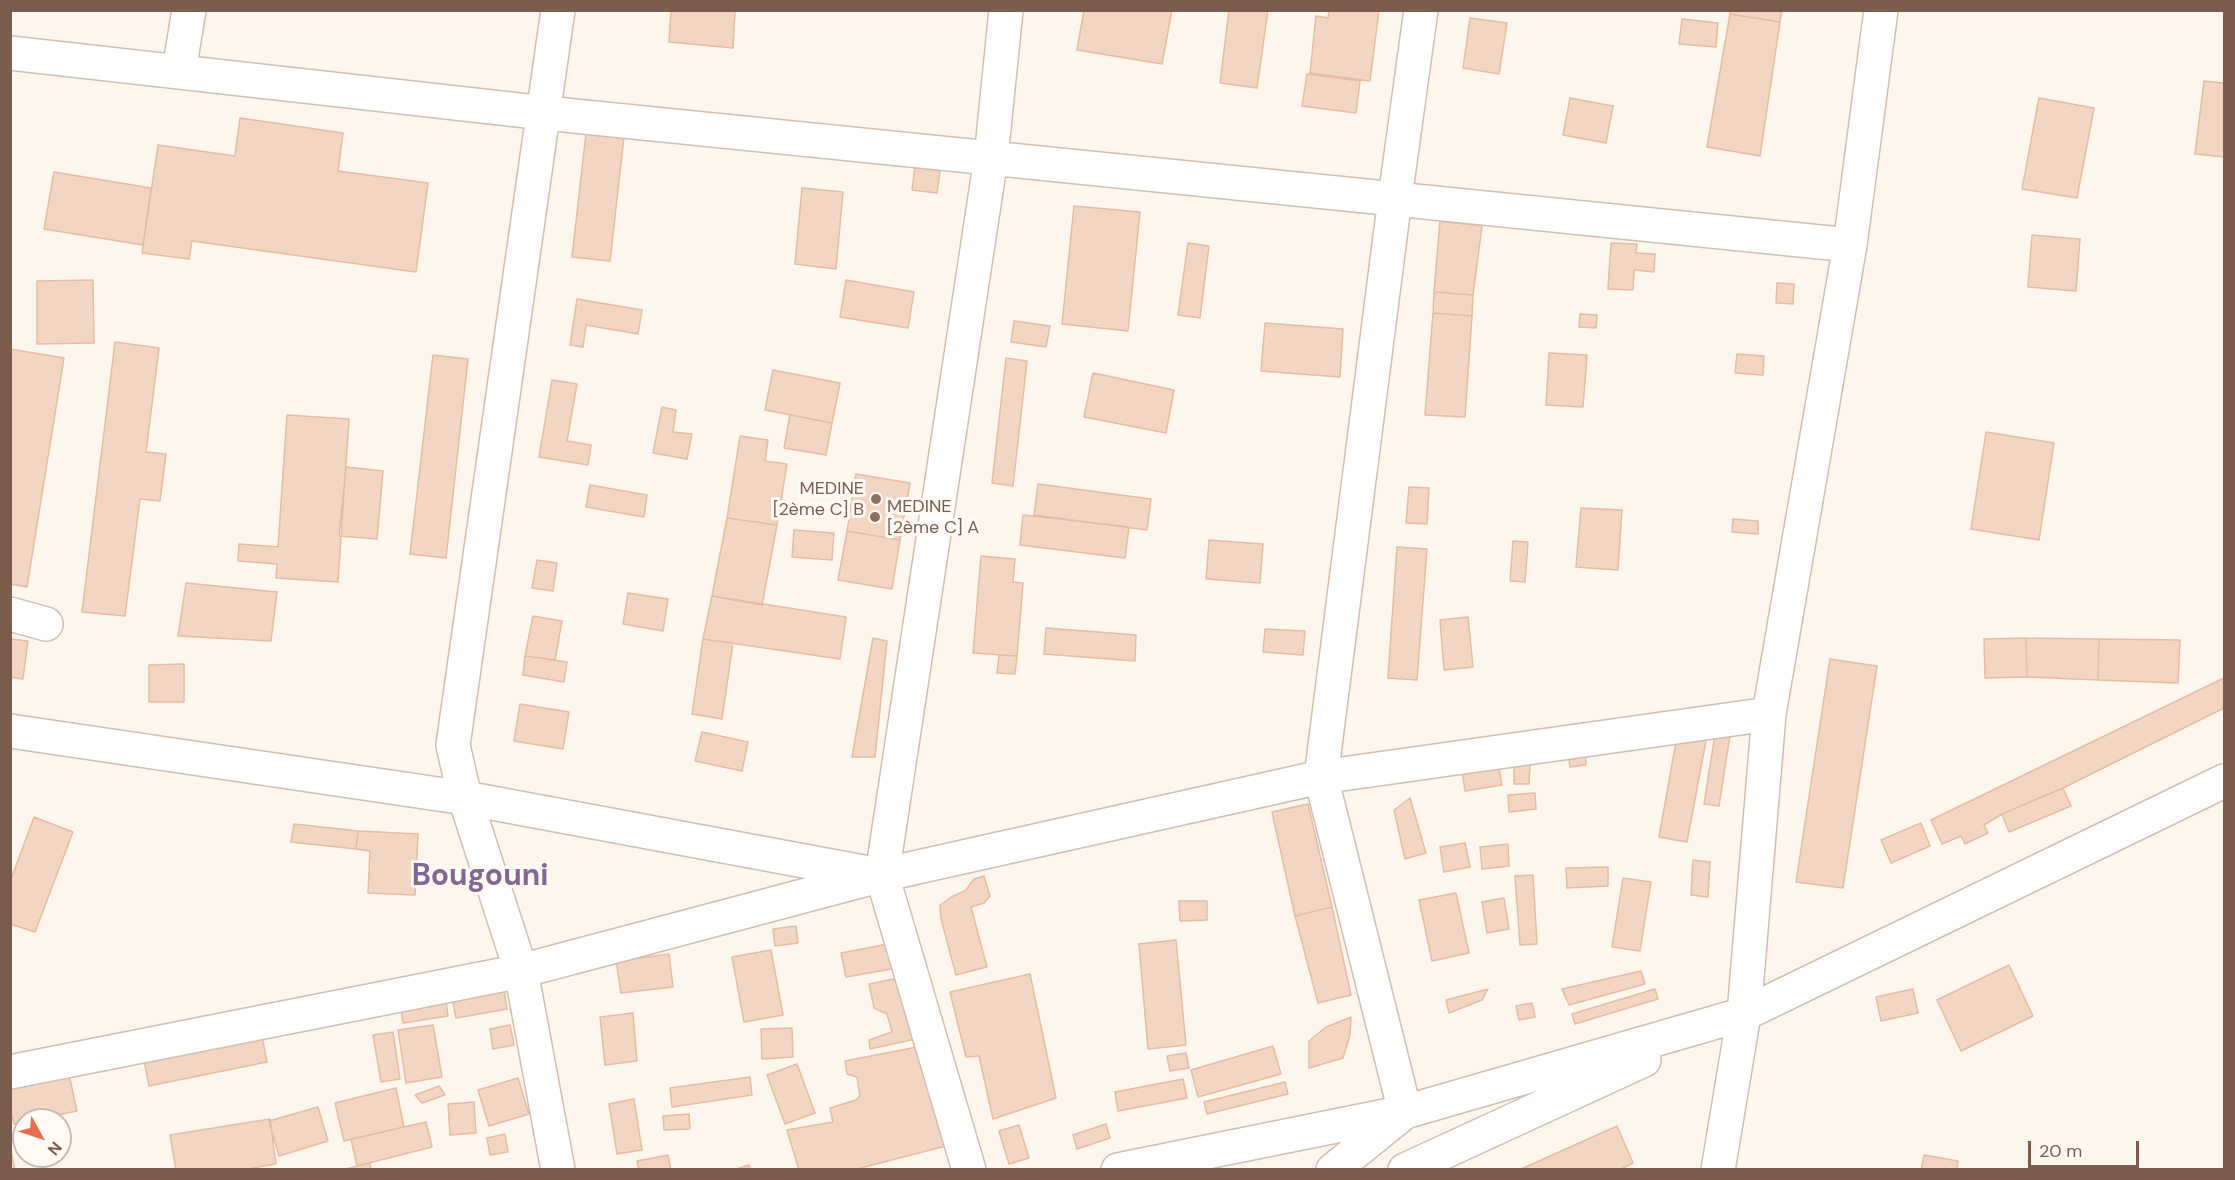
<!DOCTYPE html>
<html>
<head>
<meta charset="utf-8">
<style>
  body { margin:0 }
  #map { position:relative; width:2235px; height:1180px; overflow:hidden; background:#fdf6ec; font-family:"DM Sans",sans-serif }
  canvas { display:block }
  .frame { position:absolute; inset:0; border:12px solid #7a5c4d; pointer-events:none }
  .north { position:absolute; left:12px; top:1108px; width:60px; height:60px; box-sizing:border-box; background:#fffaf3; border:2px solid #cabbb1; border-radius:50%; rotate:130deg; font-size:16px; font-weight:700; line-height:24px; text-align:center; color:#7a5c4d }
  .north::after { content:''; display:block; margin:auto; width:21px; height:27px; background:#e76f51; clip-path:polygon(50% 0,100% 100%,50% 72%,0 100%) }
  .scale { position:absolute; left:2028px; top:1141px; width:111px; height:27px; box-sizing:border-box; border:3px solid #7a5c4d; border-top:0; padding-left:8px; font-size:18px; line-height:21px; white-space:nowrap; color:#7a5c4d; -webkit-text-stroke:4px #fffaf3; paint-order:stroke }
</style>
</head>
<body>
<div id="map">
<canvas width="2235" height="1180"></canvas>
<div class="frame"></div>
<div class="north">N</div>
<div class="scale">20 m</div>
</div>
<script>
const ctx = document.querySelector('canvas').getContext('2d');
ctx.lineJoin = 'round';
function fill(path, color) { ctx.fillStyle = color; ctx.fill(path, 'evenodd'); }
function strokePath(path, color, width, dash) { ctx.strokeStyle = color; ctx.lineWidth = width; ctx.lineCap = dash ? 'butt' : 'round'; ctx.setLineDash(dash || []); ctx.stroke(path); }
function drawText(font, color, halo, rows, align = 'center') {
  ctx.font = font + ' "DM Sans",sans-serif'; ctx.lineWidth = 6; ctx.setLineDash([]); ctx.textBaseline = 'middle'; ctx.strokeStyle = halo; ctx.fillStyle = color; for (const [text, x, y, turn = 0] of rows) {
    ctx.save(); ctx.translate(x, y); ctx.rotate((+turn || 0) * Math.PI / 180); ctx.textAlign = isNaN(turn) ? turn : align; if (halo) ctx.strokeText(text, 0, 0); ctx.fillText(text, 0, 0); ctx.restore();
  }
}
const building = new Path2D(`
  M671 10H735L733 48 669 42Z
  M1084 10H1172L1162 64 1077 50Z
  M1229 10H1268L1257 88 1220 83Z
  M1329 10H1379L1370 81 1310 73 1316 16 1328 18Z
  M1730 10H1782L1780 22 1730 14Z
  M1730 14 1780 22 1760 156 1707 147Z
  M1470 18 1507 23 1499 74 1463 68Z
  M1682 19 1718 23 1716 47 1679 44Z
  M1307 74 1360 81 1356 113 1302 106Z
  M2204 81 2224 83V157L2195 154Z
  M1570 98 1613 106 1606 143 1563 135Z
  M2039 98 2094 108 2077 198 2022 189Z
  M240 118 343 133 338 171 428 183 416 272 192 241 189 259 142 253 158 145 235 156Z
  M586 133 624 137 610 261 572 257Z
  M915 167 940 171 937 193 912 190Z
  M54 172 151 188 143 245 44 229Z
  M802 188 843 192 836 269 795 264Z
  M1074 206 1140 212 1128 331 1062 324Z
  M1440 221 1482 226 1473 295 1434 292Z
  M2032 235 2080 239 2076 291 2028 287Z
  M1188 243 1209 246 1200 318 1178 315Z
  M1611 243 1637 244 1636 253 1655 254 1654 272 1634 270 1633 290 1608 289Z
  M93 280 94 343 37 344V281Z
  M846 280 914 292 908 328 840 317Z
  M1777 283 1794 284 1793 304 1776 303Z
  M1434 292 1473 295 1472 316 1433 313Z
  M577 299 642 310 638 334 586 325 583 347 570 345Z
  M1433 313 1472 316 1465 417 1425 415Z
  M1580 314 1597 315 1596 328 1579 327Z
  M1014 321 1050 326 1046 347 1011 342Z
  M1265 323 1343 329 1340 377 1261 371Z
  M115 342 159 348 146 452 166 454 160 501 140 499 125 616 82 612Z
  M10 349 64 358 27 587 10 584Z
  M1549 353 1587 355 1583 407 1546 405Z
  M1737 354 1764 356 1763 375 1735 373Z
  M433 355 468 359 446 558 410 554Z
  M1006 358 1027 361 1013 486 992 483Z
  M773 370 840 383 832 423 765 410Z
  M1093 373 1174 390 1166 433 1084 417Z
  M552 380 577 384 567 441 591 445 588 465 539 457Z
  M662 407 676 410 673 432 692 434 687 459 653 453Z
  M287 415 349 419 338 582 276 578 277 564 238 561 239 544 278 547Z
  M790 415 832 423 826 455 784 448Z
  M1986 432 2054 443 2039 540 1971 529Z
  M740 436 768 440 765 461 787 464 777 525 727 518Z
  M346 467 383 471 377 539 339 536Z
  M856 474 910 483 900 540 847 531Z
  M1038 484 1151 499 1147 530 1034 515Z
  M590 485 647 495 644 517 586 507Z
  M1409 487 1429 488 1427 524 1406 523Z
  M1581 508 1622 510 1618 570 1576 567Z
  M1023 515 1129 527 1125 558 1020 545Z
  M727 518 777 525 762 605 712 596Z
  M1733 519 1758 521V534L1732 532Z
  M794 530 834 533 832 560 792 557Z
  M847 531 900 540 892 589 838 580Z
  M1209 540 1263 544 1260 583 1206 579Z
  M1513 541 1528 542 1525 582 1510 581Z
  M1397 547 1427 549 1417 680 1388 678Z
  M981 556 1015 559 1013 582 1023 583 1017 656 973 653Z
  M537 560 557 563 553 591 532 588Z
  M186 583 277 592 271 641 178 636Z
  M628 593 668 599 663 631 623 624Z
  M712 596 846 617 840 659 703 639Z
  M533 616 562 621 555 660 525 656Z
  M1468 617 1473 667 1444 670 1440 620Z
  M1046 628 1136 635 1135 661 1044 654Z
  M1265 629 1305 631 1303 655 1263 652Z
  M873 638 887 641 875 757H852Z
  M2026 638 2027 677 1985 678 1984 639Z
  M2026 638 2099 639 2098 680 2027 677Z
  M10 639 28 641 23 679 10 677Z
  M703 639 733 643 722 719 692 714Z
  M2099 639 2180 640 2178 683 2098 680Z
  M999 655 1017 656 1015 674 997 673Z
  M525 656 567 662 564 682 523 675Z
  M1830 659 1877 666 1843 888 1796 882Z
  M184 664V702H149V665Z
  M2224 678V708L2063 788 2002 814 1984 825 1988 833 1965 844 1961 836 1942 844 1931 820Z
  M520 704 569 712 563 749 514 741Z
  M1679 725 1708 730 1687 842 1659 837Z
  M1716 728 1731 729 1719 806 1704 804Z
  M702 732 748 742 742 771 695 761Z
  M1585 749 1586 765 1570 767 1568 750Z
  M1497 757 1502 785 1465 791 1461 764Z
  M1514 765H1530L1529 784H1514Z
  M2063 788 2071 806 2009 832 2002 814Z
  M1535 793 1536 809 1509 812 1508 795Z
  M1410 798 1426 853 1405 859 1394 810Z
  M1308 804 1332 907 1295 916 1272 812Z
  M34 817 73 832 35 932 10 924V882Z
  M1921 823 1930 846 1891 863 1881 840Z
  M294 824 358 831 356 849 291 842Z
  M358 831 418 834 415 895 368 893 370 851 356 849Z
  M1465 843 1470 867 1444 872 1440 847Z
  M1508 844 1509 866 1482 869 1480 847Z
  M1693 860 1710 862 1708 897 1691 895Z
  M1608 867V886L1567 888 1566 868Z
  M1533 875 1537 944 1520 945 1515 876Z
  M984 876 990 896 984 903 971 907 987 967 956 975 941 919 940 905 953 896 965 891 974 879Z
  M1623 878 1651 882 1640 951 1612 947Z
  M1456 893 1469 953 1432 961 1419 900Z
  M1504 898 1509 929 1487 933 1482 902Z
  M1179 901H1207V920L1180 921Z
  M1332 907 1351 995 1318 1003 1295 916Z
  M796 926 798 943 775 946 773 929Z
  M1176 940 1186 1045 1148 1049 1139 944Z
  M893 943 897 968 846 977 841 953Z
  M771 950 783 1015 744 1022 732 957Z
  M669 954 673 987 621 993 616 961Z
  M2009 965 2033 1016 1961 1051 1937 1000Z
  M1641 971 1645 984 1569 1005 1562 989Z
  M1030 974 1056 1098 993 1119 979 1056 966 1057 950 992Z
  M909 976 920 1038 870 1049 869 1040 892 1032 887 1014 874 1008 869 984Z
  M502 977 507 1009 456 1018 450 986Z
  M1488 989 1482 1000 1449 1013 1446 1000Z
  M1655 989 1658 999 1575 1024 1572 1014Z
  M1913 989 1918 1013 1881 1021 1876 997Z
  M445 992 448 1016 403 1023 399 999Z
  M1532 1003 1535 1017 1519 1020 1516 1006Z
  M633 1013 637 1061 605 1065 600 1017Z
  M1351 1017 1350 1035 1343 1058 1309 1068V1041L1326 1027Z
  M433 1025 442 1077 406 1083 398 1030Z
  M510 1025 514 1045 493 1049 490 1029Z
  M792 1028 793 1057 762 1059 761 1029Z
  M261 1031 267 1062 149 1086 143 1055Z
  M393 1032 400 1079 381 1082 373 1035Z
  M922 1046 946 1146 853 1170H799L787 1130 833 1122 830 1108 856 1100 860 1096 857 1077 847 1074 845 1061Z
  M1273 1046 1281 1074 1198 1097 1191 1070Z
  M1186 1053 1189 1068 1170 1071 1167 1056Z
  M797 1064 815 1113 785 1124 767 1075Z
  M68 1070 77 1111 34 1120H24V1122L14 1124 10 1107V1083Z
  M750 1077 752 1095 672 1107 670 1088Z
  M518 1078 529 1114 489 1126 478 1090Z
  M1183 1079 1187 1098 1118 1111 1115 1092Z
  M1285 1082 1288 1094 1207 1114 1204 1102Z
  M439 1086 445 1095 422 1103 415 1095Z
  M396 1088 404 1127 344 1141 335 1103Z
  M634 1099 642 1150 617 1154 609 1104Z
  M474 1102 476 1133 450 1135 448 1104Z
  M318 1107 328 1141 279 1156 269 1121Z
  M689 1114 690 1129 664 1130 663 1116Z
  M270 1119 276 1164 241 1170H176L170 1135Z
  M426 1122 432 1147 357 1166 351 1139Z
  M1106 1124 1110 1138 1077 1149 1073 1135Z
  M1019 1125 1029 1158 1009 1164 999 1131Z
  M1617 1126 1633 1163 1619 1170H1519Z
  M505 1134 508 1152 490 1155 487 1138Z
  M10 1146 15 1170H10Z
  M668 1155 671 1170H639L637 1161Z
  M1924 1155 1958 1161 1957 1170H1921Z
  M370 1163 371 1170H342L357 1166Z
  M749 1165 750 1170H733Z`);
const minor = new Path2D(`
  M558 10 453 745 465 798 521 971 558 1170
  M10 53 545 113 1850 245
  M179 71 189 10
  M10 614 46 624
  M10 731 465 798 874 874
  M10 1072 521 971 882 875 1321 777 1769 714
  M969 1170 882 875 991 158 1006 10
  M1118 1170 1405 1112 1744 1014 2224 781
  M1333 1170 1405 1112 1321 777 1395 198 1421 10
  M1405 1170 1644 1060
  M1718 1170 1744 1014 1769 714 1850 245 1881 10`);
const markers = [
  [876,499,6,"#8d6e63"],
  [875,517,6,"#8d6e63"]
];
const educationNames = [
  ["MEDINE",864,489],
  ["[2ème C] B",864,510],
  ["MEDINE",887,507,"left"],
  ["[2ème C] A",887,528,"left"]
];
const townNames = [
  ["Bougouni",480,877]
];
fill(building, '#f3d5c3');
strokePath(building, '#e6bba3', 1.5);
strokePath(minor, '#d1beb0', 36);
strokePath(minor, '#fff', 33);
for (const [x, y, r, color] of markers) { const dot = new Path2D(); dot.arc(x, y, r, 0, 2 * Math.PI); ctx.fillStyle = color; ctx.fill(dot); strokePath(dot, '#fffaf3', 2); }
drawText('18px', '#785e54', '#fffaf3', educationNames, 'right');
drawText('bold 30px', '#846695', '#fffaf3', townNames);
</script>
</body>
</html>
